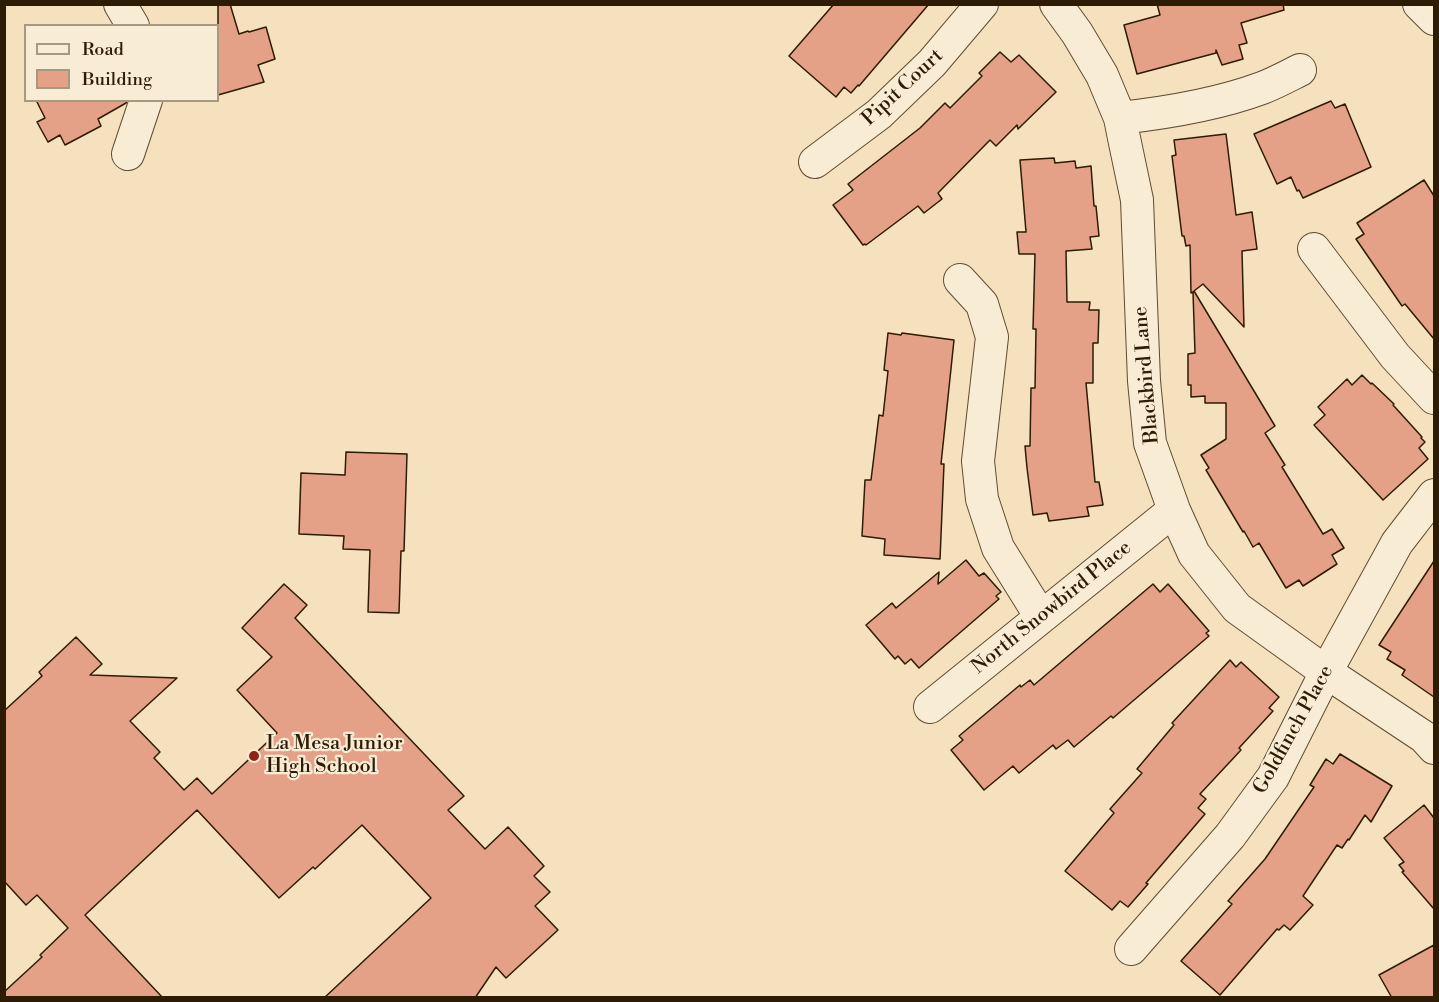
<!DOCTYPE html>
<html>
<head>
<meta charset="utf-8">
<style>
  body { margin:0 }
  #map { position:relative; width:1439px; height:1002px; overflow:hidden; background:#f6e1be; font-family:"Libre Bodoni",serif }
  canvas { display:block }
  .frame { position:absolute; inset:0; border:6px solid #2d1b03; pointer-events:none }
  .legend { position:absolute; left:24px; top:24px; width:195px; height:78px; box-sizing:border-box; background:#f9ecd5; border:2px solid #a79881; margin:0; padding:8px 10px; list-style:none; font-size:18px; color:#2d1b03 }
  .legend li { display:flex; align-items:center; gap:12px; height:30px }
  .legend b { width:30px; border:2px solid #a79881 }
</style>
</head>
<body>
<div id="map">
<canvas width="1439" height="1002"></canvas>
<div class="frame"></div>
<ul class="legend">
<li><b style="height:8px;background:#f9ecd5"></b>Road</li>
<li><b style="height:16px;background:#e5a187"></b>Building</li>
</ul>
</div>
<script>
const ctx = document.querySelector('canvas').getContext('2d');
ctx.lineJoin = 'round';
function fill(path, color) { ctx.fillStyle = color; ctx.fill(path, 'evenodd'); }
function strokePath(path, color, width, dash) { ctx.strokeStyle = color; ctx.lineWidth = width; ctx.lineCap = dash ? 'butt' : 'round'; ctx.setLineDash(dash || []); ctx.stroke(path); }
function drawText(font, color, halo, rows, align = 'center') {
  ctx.font = font + ' "Libre Bodoni",serif'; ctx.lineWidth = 4.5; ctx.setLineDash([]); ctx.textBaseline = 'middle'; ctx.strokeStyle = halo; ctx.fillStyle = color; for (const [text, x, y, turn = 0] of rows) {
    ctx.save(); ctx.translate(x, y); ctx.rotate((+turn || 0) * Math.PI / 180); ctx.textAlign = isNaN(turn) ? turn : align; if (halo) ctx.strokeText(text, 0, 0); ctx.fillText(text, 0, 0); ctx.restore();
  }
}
const building = new Path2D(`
  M218 4H230L239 34 248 31 249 32 266 27 275 59 258 65 264 82 218 95Z
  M834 4H929L859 86 858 85 851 93 844 87 836 97 789 56Z
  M1157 4H1283L1284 10 1241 23 1247 43 1239 45 1243 59 1222 65 1216 50V53L1137 74 1124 25 1160 15Z
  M1000 52 1011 62 1019 55 1056 92 1018 129 1017 125 996 146 990 140 938 193 942 199 924 213 918 206 866 245 865 244 863 245 833 205 853 190 848 184 920 128 945 103 950 108 982 76 979 73Z
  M36 100H127L126 103 98 119 101 126 65 145 60 135 48 142 37 122 45 118Z
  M1331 101 1335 108 1345 104 1371 167 1303 198 1299 190 1297 191 1291 177 1277 184 1254 134Z
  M1226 134 1236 215 1252 212 1257 249 1242 251 1244 327 1203 284 1194 291 1275 426 1265 433 1285 465 1282 467 1323 534 1332 529 1344 548 1332 555 1337 564 1303 586 1299 580 1286 588 1259 543 1253 547 1244 531 1243 532 1206 470 1209 468 1201 455 1226 439V403H1205V396L1191 397V385H1188V354L1195 353 1193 292 1191 293 1190 245 1186 246 1184 236H1182L1172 156 1176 155 1174 140Z
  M1054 158 1055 163 1075 161 1076 168 1091 166 1094 206H1096L1099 236 1090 237 1092 249 1066 251 1067 302H1090L1089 310H1099L1098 343H1093V383H1086L1095 482H1099L1103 505 1087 507 1089 516 1049 521 1047 513 1033 515 1027 468 1025 446H1030L1031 388H1035L1036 329H1033L1035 254H1019L1017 232H1026L1020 160Z
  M1424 180 1434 196V339L1405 304 1402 306 1356 239 1364 234 1357 223Z
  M888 333 901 335 902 333 954 340 941 464H944L940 559 884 555 885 539 862 536 865 480H871L879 415 883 416 888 371 884 370Z
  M1362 375 1371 384 1372 383 1394 404 1393 405 1422 437 1421 438 1425 442 1419 448 1428 459 1383 500 1314 425 1325 415 1318 407 1347 379 1352 385Z
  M346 452 407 454 404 551H401L399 613 368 612 370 550 343 549 344 536 299 534 301 473 345 475Z
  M966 560 979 576 984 573 1001 592 996 596 999 599 919 668 911 659 905 664 898 656 895 659 866 625 892 603 896 608 939 572 938 584Z
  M1434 561V697L1402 675 1405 670 1387 659 1391 652 1379 645Z
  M284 584 307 605 295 618 464 796 448 810 485 849 508 827 544 866 534 876 550 892 535 906 558 930 506 978 496 967 475 998H324L431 898 362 825 315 869 313 867 279 898 197 810 85 915 163 998H4V992L42 957 40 955 68 928 37 895 26 905 4 881V711L42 676 39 672 76 637 102 664 90 675 177 678 130 721 160 752 154 758 184 790 197 778 212 794 277 733 237 690 272 657 242 628Z
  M1153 584 1160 592 1168 584 1209 631 1206 633 1209 636 1113 718 1111 716 1074 747 1068 740 1056 749 1053 745 1019 773 1013 766 984 790 951 750 963 740 959 736 1020 685 1021 687 1030 680 1034 685Z
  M1230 660 1236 667 1241 662 1279 697 1269 708 1273 711 1239 748 1241 750 1200 794 1206 799 1198 808 1205 814 1146 883 1148 884 1128 907 1120 901 1112 910 1065 871 1114 813 1110 809 1142 773 1137 769 1174 725 1172 723Z
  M1340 754 1392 786 1371 822 1365 815 1349 840 1348 839 1342 848 1337 845 1303 896 1313 905 1290 930 1284 925 1279 930 1277 929 1220 995 1181 961 1232 904 1228 901 1265 859 1314 787 1310 785 1326 759 1333 764Z
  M1424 805 1434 818V909L1402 872 1404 871 1399 865 1404 862 1384 838Z
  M1434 945V998H1392L1379 975Z`);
const minor = new Path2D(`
  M120 4 133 26
  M1056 4 1077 33 1102 75 1120 118 1124 138 1137 200 1144 381 1150 443 1174 510 1194 554 1237 608 1326 672 1424 737 1434 748
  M1419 4 1434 19
  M1120 118C1165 113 1219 104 1262 88 1275 83 1288 76 1300 70
  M128 154 146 100
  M815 162 879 114 932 63 982 4
  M1314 249 1395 356 1434 398
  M960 280 982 304 992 337 978 461 982 499 998 548 1041 617
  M930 707 1174 510
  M1131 949 1230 836 1273 777 1326 672 1397 543 1434 495`);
const markers = [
  [254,756,6,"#8f2418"]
];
const streetNames = [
  ["Pipit Court",903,88,-43],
  ["Blackbird Lane",1147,375,-95],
  ["North Snowbird Place",1052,608,-39],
  ["Goldfinch Place",1294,730,-61]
];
const poiNames = [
  ["La Mesa Junior",266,744],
  ["High School",266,767]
];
fill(building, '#e5a187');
strokePath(building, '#2d1b03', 1.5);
strokePath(minor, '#5f4c32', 34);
strokePath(minor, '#f9ecd5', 32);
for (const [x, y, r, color] of markers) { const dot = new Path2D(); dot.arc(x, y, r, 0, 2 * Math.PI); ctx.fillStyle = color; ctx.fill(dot); strokePath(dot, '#f9ecd5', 2); }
drawText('20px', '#2d1b03', '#f9ecd5', streetNames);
drawText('20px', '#2d1b03', '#f9ecd5', poiNames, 'left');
</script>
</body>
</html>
